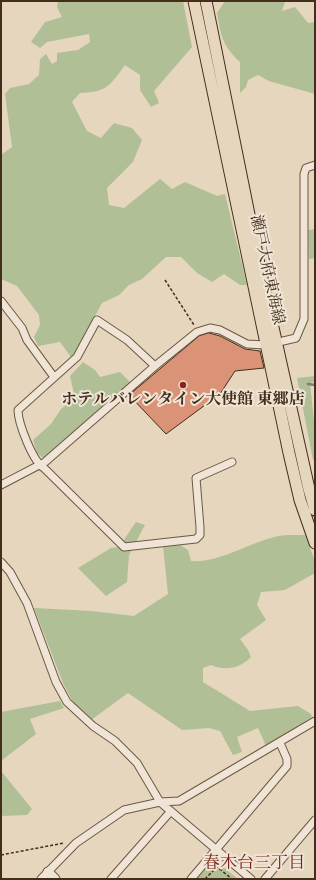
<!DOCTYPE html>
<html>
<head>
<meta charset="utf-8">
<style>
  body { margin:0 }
  #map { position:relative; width:316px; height:880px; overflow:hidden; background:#e6d6be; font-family:"IM FELL DW Pica",serif }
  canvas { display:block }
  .frame { position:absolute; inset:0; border:2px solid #422e1b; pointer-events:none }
</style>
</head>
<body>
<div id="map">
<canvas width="316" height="880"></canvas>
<div class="frame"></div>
</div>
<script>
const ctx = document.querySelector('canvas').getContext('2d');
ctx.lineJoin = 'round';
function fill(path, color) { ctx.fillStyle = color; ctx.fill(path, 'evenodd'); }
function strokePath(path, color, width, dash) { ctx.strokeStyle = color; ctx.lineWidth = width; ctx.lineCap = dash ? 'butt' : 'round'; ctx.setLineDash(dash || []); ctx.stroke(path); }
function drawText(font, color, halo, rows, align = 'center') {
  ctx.font = font + ' "IM FELL DW Pica","Noto Serif JP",serif'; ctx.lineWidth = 4; ctx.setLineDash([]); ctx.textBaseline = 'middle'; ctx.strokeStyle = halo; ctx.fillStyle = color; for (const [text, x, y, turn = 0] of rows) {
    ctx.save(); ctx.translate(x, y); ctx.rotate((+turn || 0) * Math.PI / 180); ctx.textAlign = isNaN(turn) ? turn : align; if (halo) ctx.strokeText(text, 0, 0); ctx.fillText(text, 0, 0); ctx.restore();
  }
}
const green = new Path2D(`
  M58 1H183L192 47 154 91 159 103 151 107 140 90V75L125 65C110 86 107 92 80 93L72 102 87 131 101 138 114 123 132 128 142 140 133 162 107 188 109 205 124 208 160 179 172 189 185 182 217 196 225 194 247 285H240L224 274 212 282 197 273 181 257H166L142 279 129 285 119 295 102 303 78 348 71 357 60 342 38 346 34 337 40 325 39 315 17 286 1 279V155L12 147 5 94 10 88 29 84 39 75 40 59 46 54 52 64 57 61V53L78 50 90 42 89 34 47 42 40 48 31 42 45 22 62 17 57 7Z
  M225 1H284L285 2 282 11 295 7 308 23 315 22V94L269 81 258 75 248 80 246 87 240 93V62C222 45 221 36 217 13Z
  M315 229V258L309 259 308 230Z
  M83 362 95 370 100 377 120 372 131 383 43 458 37 453 33 440 51 424 61 409 75 398 70 376Z
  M315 376V382L310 383 315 431V460H313L297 378Z
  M136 522 145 525 129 555 127 582 106 596 78 568 111 548 119 547Z
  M305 535 315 561V573L285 590 261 592 257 605 266 620 240 639 248 650 251 657C239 669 226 671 211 665L203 668V682L250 711 298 706 311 714 312 717 266 746 258 728 237 737 242 752 233 755 220 731 209 728 182 730 128 693 91 720 74 704 63 683 34 608 92 611 134 616 168 594 163 546 177 543 188 550 191 561C218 563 245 545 271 538 281 534 294 535 305 535Z
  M60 701 64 708 30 719 36 734 1 761V712Z
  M1 771 32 809 27 815 1 816Z
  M212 858 238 879H194Z`);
const stream = new Path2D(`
  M308 384 315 385`);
const building = new Path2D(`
  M209 333 220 336 245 349 260 351 264 368 235 371 220 394 166 434 129 395 199 336Z`);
const path = new Path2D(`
  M165 280 194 325
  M1 855 64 843
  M205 879 217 867 232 879`);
const minor = new Path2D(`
  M1 301 22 328 27 340 54 377
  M155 366 127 340 97 320 77 357 18 410C18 423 33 462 44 468L124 547 196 539 200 535V527L196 478 232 462
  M1 485 45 462 155 366 197 332 210 328 220 330 247 344 266 345 296 338 304 319V174L306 168 315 165
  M1 562 10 572 27 603 56 682 67 702 93 726 115 741 137 763 160 802 251 879
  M41 879 76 843 124 810 160 802 179 801 315 721
  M111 879 171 811
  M191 879 287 766V759L280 743
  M265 879 315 820`);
const tertiary = new Path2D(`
  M48 872 55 879`);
const primary = new Path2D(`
  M194 1 289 453 300 500 315 543
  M206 1 260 269 309 489 315 510`);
const markers = [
  [183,385,4,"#8f2418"]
];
const streetNames = [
  ["瀬戸大府東海線",266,270,78]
];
const poiNames = [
  ["ホテルバレンタイン大使館 東郷店",183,401]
];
const neighbourhoodNames = [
  ["春木台三丁目",254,864]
];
fill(green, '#b0bf95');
strokePath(stream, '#758178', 2.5);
fill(building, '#db9378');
strokePath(building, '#422e1b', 1);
strokePath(minor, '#6b5844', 9);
strokePath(tertiary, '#6b5844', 11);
strokePath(primary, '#422e1b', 13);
strokePath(path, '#422e1b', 1.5, [3, 2]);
strokePath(minor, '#efe4d5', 7);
strokePath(tertiary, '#efe4d5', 9);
strokePath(primary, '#e6d6be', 11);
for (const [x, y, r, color] of markers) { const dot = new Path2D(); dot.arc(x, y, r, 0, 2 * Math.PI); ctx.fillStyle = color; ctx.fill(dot); strokePath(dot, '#efe4d5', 1.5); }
drawText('16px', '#422e1b', '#efe4d5', streetNames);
drawText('bold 16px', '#422e1b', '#efe4d5', poiNames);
drawText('17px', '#7a1f14', '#efe4d5', neighbourhoodNames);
</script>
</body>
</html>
